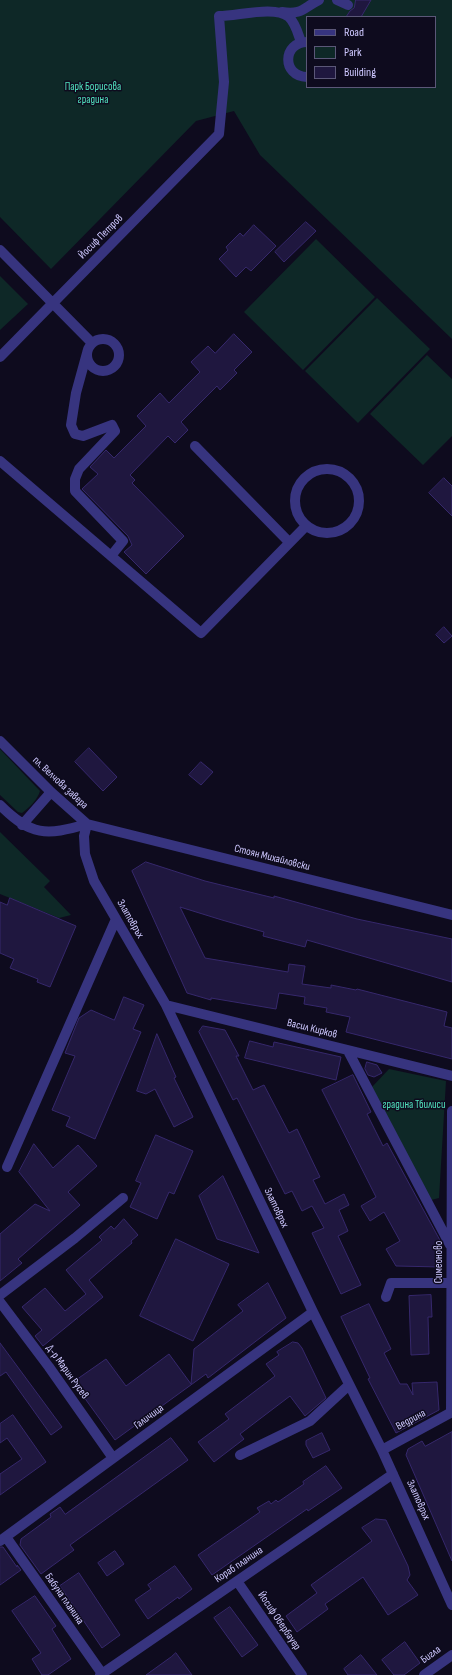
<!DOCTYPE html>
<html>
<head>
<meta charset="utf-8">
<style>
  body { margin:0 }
  #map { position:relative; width:452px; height:1675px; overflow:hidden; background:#0e0b1e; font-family:"Sofia Sans Condensed",sans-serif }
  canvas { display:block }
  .legend { position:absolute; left:306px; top:16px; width:130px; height:72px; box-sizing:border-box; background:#0e0b1e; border:1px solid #5b5778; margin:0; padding:5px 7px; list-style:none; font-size:12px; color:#cec8ff }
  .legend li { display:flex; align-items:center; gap:8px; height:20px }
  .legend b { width:20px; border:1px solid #5b5778 }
</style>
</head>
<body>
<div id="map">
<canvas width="452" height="1675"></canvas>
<ul class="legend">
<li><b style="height:5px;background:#37347f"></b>Road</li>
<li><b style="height:11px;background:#0e2827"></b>Park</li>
<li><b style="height:11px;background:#1f173f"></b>Building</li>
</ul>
</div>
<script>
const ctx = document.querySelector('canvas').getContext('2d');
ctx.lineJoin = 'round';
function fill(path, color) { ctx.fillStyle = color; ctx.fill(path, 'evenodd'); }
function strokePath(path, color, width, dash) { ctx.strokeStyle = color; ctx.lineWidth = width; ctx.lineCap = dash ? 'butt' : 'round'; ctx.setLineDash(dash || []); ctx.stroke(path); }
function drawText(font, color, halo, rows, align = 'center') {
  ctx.font = font + ' "Sofia Sans Condensed",sans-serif'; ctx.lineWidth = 3; ctx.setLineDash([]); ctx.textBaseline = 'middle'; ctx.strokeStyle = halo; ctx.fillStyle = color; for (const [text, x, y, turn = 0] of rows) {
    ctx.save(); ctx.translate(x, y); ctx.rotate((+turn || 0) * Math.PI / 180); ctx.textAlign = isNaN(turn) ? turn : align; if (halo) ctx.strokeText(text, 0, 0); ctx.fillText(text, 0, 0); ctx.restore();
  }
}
const green = new Path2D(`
  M0 0H452V339L260 155 234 111 196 121 51 269 0 217ZM307 17H435V87H307Z
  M316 239 375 297 303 370 244 312Z
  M0 276 28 304 0 330Z
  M377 298 430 349 358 423 305 371Z
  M427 355 452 379V436L423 465 370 414Z
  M0 749 40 791C38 799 29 808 22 813L18 812 0 795Z
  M0 832 50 881 44 887 71 915 59 918 0 894Z
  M389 1069 446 1081 439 1198 431 1200 372 1087Z`);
const building = new Path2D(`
  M356 0H371L361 17H346L350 11 354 8Z
  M306 222 316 231 284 262 275 252Z
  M254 225 276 246 251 271 246 267 236 277 219 259 228 250 226 247 240 233 243 236Z
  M234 334 252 352 234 370 237 373 220 390 217 386 181 422 188 430 175 443 168 436 130 475 135 480 132 483 184 536 146 574 124 552 132 545 128 536 82 489 98 474 90 467 106 450 114 458 146 426 137 416 160 393 169 403 200 372 191 362 208 346 215 353Z
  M444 478 452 486V516L429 493Z
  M444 627 452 636 444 643 436 635Z
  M89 748 117 777 103 791 75 762Z
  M201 762 213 772 201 785 189 775Z
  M146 862 205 881 274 898V896L357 919 452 939V982L307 940 305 947 263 936 264 932 222 920 180 907 205 958 288 972 289 964 305 966 302 984 331 988V985L356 990 357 989 447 1012 444 1026 452 1028V1059L346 1032 350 1017 326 1012 327 1008 304 1004 305 997 279 993 276 1009 211 998V1000L187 993 132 871Z
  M10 898 76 926 50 987 37 982 38 979 10 968 14 959 0 953V902L7 905Z
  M124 997 144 1005 133 1029 141 1032 95 1139 66 1126 70 1117 52 1110 75 1056 65 1053 79 1018 91 1010 114 1020Z
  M203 1026 225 1030 239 1056H236L253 1090 264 1085 289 1133 297 1129 320 1177 313 1180 325 1204 344 1194 349 1205 339 1210 348 1231 338 1236 361 1285 341 1294 312 1233 324 1228 312 1206 302 1211 292 1191 285 1194 237 1098 233 1100 199 1032Z
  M157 1034 176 1077 174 1078 193 1117 174 1127 155 1089 146 1094 137 1091Z
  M250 1041 273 1047 274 1042 341 1057 336 1080 245 1058Z
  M367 1062 377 1065 382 1073 374 1077 368 1075 365 1069Z
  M353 1075 371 1112 367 1114 383 1146 387 1143 442 1244 441 1267 396 1266 386 1249 400 1241 384 1212 370 1221 361 1206 376 1197 322 1090Z
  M156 1135 193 1151 174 1194 169 1192 157 1219 130 1207 141 1183 136 1181Z
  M34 1144 53 1168 78 1145 97 1166 68 1192 80 1205 18 1259 22 1263 0 1281V1234L35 1204 50 1211 19 1172Z
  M223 1176 259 1253 217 1239 199 1196Z
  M124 1219 138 1235 131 1241 132 1243 89 1280 103 1297 43 1346 35 1336 42 1330 22 1307 45 1288 65 1311 86 1294 66 1270 102 1240 99 1237 111 1226 114 1229Z
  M176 1239 229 1264 193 1341 140 1316Z
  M268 1283 286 1318 208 1378 206 1374 115 1440 73 1382 106 1359 126 1386 169 1354 191 1384 194 1349 243 1311 238 1305Z
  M431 1295 432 1317H428L429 1354 411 1355 409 1296Z
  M369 1304 391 1349 384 1353 400 1384H407L413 1395 412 1383 437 1382 439 1410 396 1433 368 1379 370 1378 341 1317Z
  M293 1342 298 1343 302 1348 326 1398 305 1416 290 1396 240 1434 244 1439 214 1462 198 1442 229 1419 225 1414 275 1376 266 1364 279 1355 277 1352Z
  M0 1343 62 1427 51 1435 6 1372 0 1376Z
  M13 1415 46 1462 0 1495V1474L22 1459 7 1438 0 1443V1424Z
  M452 1432V1561L406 1455 408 1449 422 1441 425 1446Z
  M322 1433 330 1450 313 1458 306 1445V1441Z
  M171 1438 188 1460 70 1545 74 1550 41 1574 20 1545 21 1539 51 1517 50 1514 60 1507 65 1514Z
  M326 1466 342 1488 308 1511 307 1509 212 1575 198 1555 260 1512 257 1508 269 1501 271 1504 276 1500 278 1502 304 1484 303 1482Z
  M376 1519 386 1520 408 1566 410 1575 407 1580 418 1595 388 1615 363 1577 325 1604 328 1609 297 1632 286 1616 317 1593 311 1585 372 1541 362 1528Z
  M0 1547H3L17 1567V1565L21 1570 0 1585Z
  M115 1551 124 1564 107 1576 98 1563Z
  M175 1566 192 1589 179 1599 178 1597 148 1619 135 1600 151 1589 148 1585Z
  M79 1573 120 1635 102 1648 60 1586Z
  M35 1596 56 1626 52 1629 71 1659 48 1675H42L32 1659 41 1653 12 1611Z
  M230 1607 258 1645 242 1657 214 1618Z
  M405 1642 420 1663 404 1675H394L382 1660Z
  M176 1653 192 1675H146L171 1657Z
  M361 1655 377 1675H348L344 1669Z`);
const minor = new Path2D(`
  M337 0 348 5
  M282 12C302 15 303 8 319 0
  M307 42C283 42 281 76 307 77
  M0 250 92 343
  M87 355a16 16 0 1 1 32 0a16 16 0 1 1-32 0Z
  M87 353 76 393 71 425 75 434 83 436 112 425 115 431 79 469 75 479V491L123 541 111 556
  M0 357 219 134 224 82 219 16C238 16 275 5 289 17 296 24 298 34 301 42
  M195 446 289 542
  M0 461 201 633 306 526
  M295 501a32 32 0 1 1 64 0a32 32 0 1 1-64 0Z
  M0 741 51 792 87 824 452 915
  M0 805C31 836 46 836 87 824
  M87 824 84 836 85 854 94 881 166 1005 313 1312 382 1450 452 1605
  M22 825 51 792
  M166 1005 452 1076
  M348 1051 450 1245
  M7 1167 116 919
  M0 1295 75 1238 123 1198
  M386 1297 391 1283H451
  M0 1302 49 1367 113 1458
  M451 1412 452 1111
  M382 1450 452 1412
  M240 1455 310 1421 349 1385
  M6 1537 103 1675
  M0 1541 313 1312
  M237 1581 302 1675
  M100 1675 393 1474
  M424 1675 452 1655`);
const parkNames = [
  ["Парк Борисова",93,87],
  ["градина",93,100],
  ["градина Тбилиси",414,1105]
];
const streetNames = [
  ["Йосиф Петров",101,237,-45],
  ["пл. Велчова завера",60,783,43],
  ["Стоян Михайловски",272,858,14],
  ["Златовръх",130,919,60],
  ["Васил Кирков",312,1029,14],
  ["Златовръх",276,1208,64],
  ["Симеоново",439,1262,-90],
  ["Д-р Марин Русев",67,1372,54],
  ["Галичица",149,1417,-36],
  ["Ведрина",411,1420,-28],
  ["Златовръх",418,1500,66],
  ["Кораб планина",239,1565,-34],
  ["Бабуна планина",64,1599,55],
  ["Йосиф Обербауер",279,1621,56],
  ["Бигла",431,1655,-36]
];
fill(green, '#0e2827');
fill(building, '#1f173f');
strokePath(building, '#36286c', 1);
strokePath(minor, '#37347f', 10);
drawText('11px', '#51e2be', '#0e0b1e', parkNames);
drawText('11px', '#cec8ff', '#0e0b1e', streetNames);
</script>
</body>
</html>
